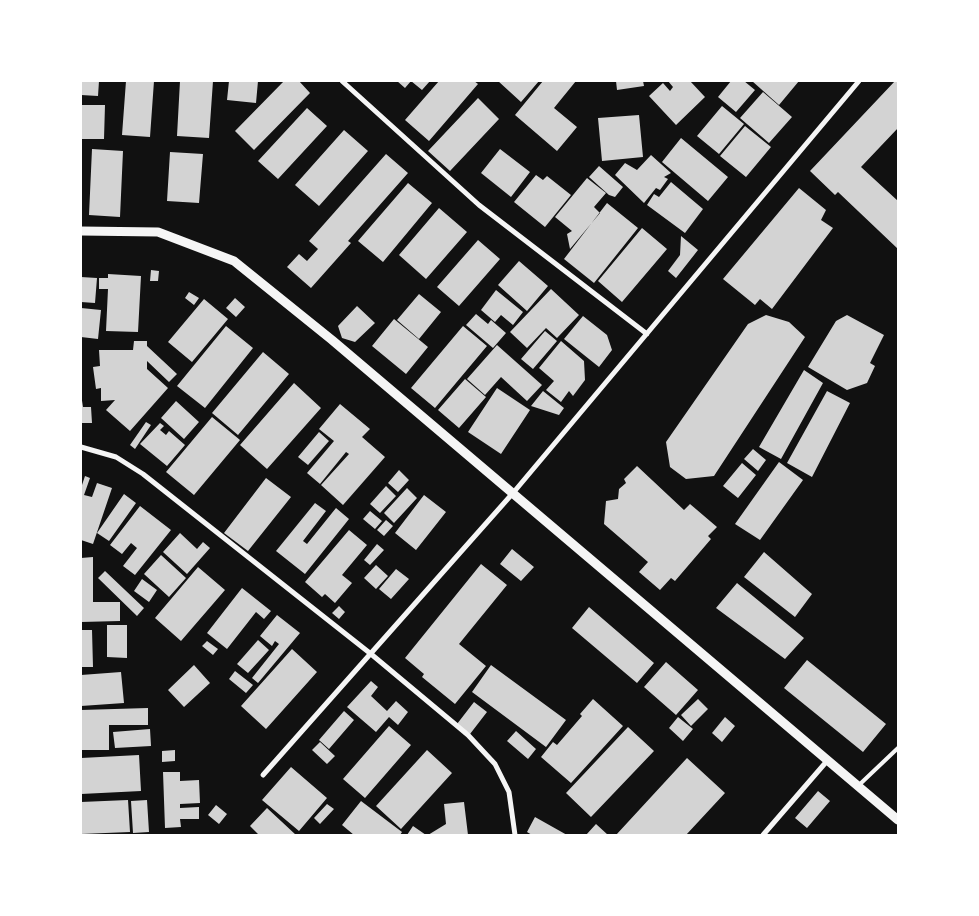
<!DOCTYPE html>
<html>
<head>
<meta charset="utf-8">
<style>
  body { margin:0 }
  #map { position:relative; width:979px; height:916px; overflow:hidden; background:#111; font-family:"Open Sans",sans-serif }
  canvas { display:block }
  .frame { position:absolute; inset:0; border:82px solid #fff; pointer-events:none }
</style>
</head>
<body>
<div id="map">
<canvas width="979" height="916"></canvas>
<div class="frame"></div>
</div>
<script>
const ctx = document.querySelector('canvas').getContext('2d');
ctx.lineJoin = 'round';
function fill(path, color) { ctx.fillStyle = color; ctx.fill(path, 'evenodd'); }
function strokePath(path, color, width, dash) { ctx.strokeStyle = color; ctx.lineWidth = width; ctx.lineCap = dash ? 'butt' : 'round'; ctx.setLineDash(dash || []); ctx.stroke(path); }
const building = new Path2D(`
  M81 81H99L98 96 81 95Z
  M126 81H154L150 137 122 135Z
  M180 81H213L209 138 177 136Z
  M229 81H258L256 103 227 100Z
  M284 81H299L310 93 254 150 235 131Z
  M397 81H411L405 88Z
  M411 81H430L422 90Z
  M439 81H474L478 84 429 141 405 120Z
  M498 81H539L521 102Z
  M543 81H576L554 108 577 127 557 151 515 115Z
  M616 81H643L644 86 617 90Z
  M668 81H690L705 97 676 125 649 96 663 83 670 91 673 87Z
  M731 81H744L755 90 736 112 718 97Z
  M752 81H799L779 105Z
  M895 81H898V128L861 167 898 201V249L838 192 835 195 810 171Z
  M763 92 792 117 769 143 740 118Z
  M478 98 499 119 450 171 428 151Z
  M81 105H105L104 139H81Z
  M722 106 744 124 719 154 697 136Z
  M307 108 327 126 278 179 258 161Z
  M639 115 643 157 602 161 598 118Z
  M745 126 771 147 746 177 720 156Z
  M344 130 368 151 319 206 295 185Z
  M681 138 728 177 708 201 662 162Z
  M92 149 123 151 120 217 89 215Z
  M500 149 530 172 511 197 481 173Z
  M170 152 203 154 199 203 167 201Z
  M386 154 408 173 348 241 351 243 311 288 287 267 299 254 307 261 318 249 309 241Z
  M651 155 671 173 664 177 668 179 660 190 656 188 644 203 615 175 625 163 637 170Z
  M599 166 623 187 615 197 609 195 589 177Z
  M536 175 543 180 547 176 571 195 545 227 514 202Z
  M587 178 606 193 594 207 600 213 570 249 567 234 572 231 555 217Z
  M671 182 703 209 685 233 647 205 654 194 659 197Z
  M408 183 432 203 383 262 358 241Z
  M799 188 826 210 821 220 833 228 772 309 760 299 755 305 723 279Z
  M607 203 638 228 594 283 564 259Z
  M439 208 467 232 426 279 399 255Z
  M642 228 667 249 622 302 598 281Z
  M681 236 698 250 676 278 668 271 680 255Z
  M478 240 500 259 459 306 437 287Z
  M519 261 548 286 527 311 498 285Z
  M151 270 159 271 158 281H150Z
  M108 274 141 276 138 332 106 331 108 289H99V278H108Z
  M81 277 97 278 95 303 81 302Z
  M551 289 579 315 557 338 546 328 527 348 510 332Z
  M496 290 523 312 513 325 501 315 495 322 481 310Z
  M189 292 199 298 194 305 185 298Z
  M419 294 441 312 419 339 397 320Z
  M235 298 245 307 236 317 226 308Z
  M204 299 228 319 192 362 168 342Z
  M357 306 375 323 355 342 342 338 338 326Z
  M81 308 101 310 98 339 81 337Z
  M476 314 488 324 491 320 506 333 493 348 466 325Z
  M766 315 789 322 805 337 714 476 686 479 670 467 666 442 748 324Z
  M847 315 884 335 870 363 875 366 867 383 847 390 808 367 836 321Z
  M583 316 607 335 612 350 599 367 564 339Z
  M394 319 428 347 406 374 372 346Z
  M226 326 253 348 205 408 177 386Z
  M463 326 487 346 435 408 411 388Z
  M545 331 557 341 533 369 521 359Z
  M134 341H147V346L177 374 169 382 147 361V369L168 388 130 431 106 410 115 400 101 401V388L96 389 93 367 100 366 99 350H133Z
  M561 341 584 361 585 380 573 396 569 391 561 402 546 390 554 381 539 368Z
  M497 345 542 385 527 401 501 377 485 395 467 379Z
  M263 352 289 374 238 435 212 413Z
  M804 370 823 383 781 459 759 447Z
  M465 379 486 397 459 428 438 410Z
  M294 383 321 408 267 469 240 445Z
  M497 388 530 410 501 454 468 432Z
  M543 391 564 408 559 415 531 406Z
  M827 391 850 403 812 477 787 463Z
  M81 394 83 407H91L92 423H81Z
  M176 401 199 422 184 439 161 418Z
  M340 404 370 429 362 437 385 457 343 505 321 485 349 454 346 452 320 484 307 473 334 441 319 429Z
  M212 417 240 440 194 495 166 472Z
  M146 422 151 425 135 449 130 445Z
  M160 423 164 426 160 430 166 435 169 431 185 445 167 466 140 444Z
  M319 432 329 441 308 465 298 457Z
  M753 449 766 460 758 471 744 459Z
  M779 462 803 480 760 540 735 524Z
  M742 463 756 475 738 498 723 486Z
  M637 466 684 510 690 504 717 527 708 536 711 539 675 581 671 578 660 590 639 572 648 562 604 524 606 501 618 499 619 489 626 483 624 479Z
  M399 470 409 480 398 492 388 483Z
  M85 476 90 478 84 495 92 497 97 483 112 488 93 544 81 540V488Z
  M266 478 291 497 248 551 224 533Z
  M386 486 396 496 380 513 370 504Z
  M407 488 417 498 394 523 384 513Z
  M124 494 136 503 109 541 97 533Z
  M424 495 446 512 416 550 395 533Z
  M315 503 326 511 303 541 307 544 336 508 349 519 305 574 276 551Z
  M140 506 171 530 135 575 123 566 137 548 131 543 122 554 110 545Z
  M370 511 382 521 375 529 363 519Z
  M386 520 393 526 384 536 377 530Z
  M349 530 367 545 342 575 352 583 335 603 325 594 322 597 305 582Z
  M180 533 197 549 203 542 210 548 187 574 163 552Z
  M377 544 384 550 370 565 364 560Z
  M512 549 534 567 521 581 500 564Z
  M764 552 812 594 795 617 744 577Z
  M161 555 186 578 169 597 144 574Z
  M93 557V602H120V621L81 622V558Z
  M481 564 507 585 459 644 486 666 455 704 422 677 424 674 405 658Z
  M376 565 388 576 376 589 364 578Z
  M198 567 225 590 181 641 155 618Z
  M396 569 409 579 391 599 379 589Z
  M105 571 144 608 137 616 98 578Z
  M142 579 157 590 149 602 134 591Z
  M737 583 804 638 785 659 716 608Z
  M242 588 271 611 264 619 256 612 227 649 207 633Z
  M339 606 345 612 339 619 332 613Z
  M589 607 654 663 637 683 572 628Z
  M277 615 300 633 258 683 252 678 279 644 275 641 272 646 260 636Z
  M107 625H127V658L107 657Z
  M81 630H92L93 667H81Z
  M258 640 269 650 248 673 237 664Z
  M207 641 218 649 213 655 202 646Z
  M292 649 317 672 266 729 241 706Z
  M807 660 886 724 863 752 784 688Z
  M666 662 698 690 676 715 644 687Z
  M194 665 210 683 184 707 168 690Z
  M491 665 566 720 546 747 472 692Z
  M235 671 253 685 246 693 229 679Z
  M121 672 124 703 81 706V675Z
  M371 681 378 687 371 696 387 711 396 701 408 712 398 725 389 717 376 732 347 707Z
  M593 699 623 726 571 783 541 757 553 742 557 745 582 716 580 714Z
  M698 699 708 709 691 726 681 715Z
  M474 702 487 712 470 734 457 724Z
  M148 708V725H109V750H81V710Z
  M344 711 354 720 329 749 319 740Z
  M678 717 693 729 683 741 669 728Z
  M725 717 735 726 722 742 712 733Z
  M389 726 411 745 365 798 343 779Z
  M628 727 654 751 591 817 566 793Z
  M150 729 151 746 115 748 113 732Z
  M516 731 536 749 528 759 507 741Z
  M320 742 335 756 327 764 312 750Z
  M175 750V761L162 762V751Z
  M427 750 452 773 401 829 376 806Z
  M139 755 141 791 81 794V758Z
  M687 758 725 793 686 835H616Z
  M291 767 327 798 299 831 262 800Z
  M163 772H180V781L199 780 200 803 180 804V808L199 807V819H180L181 827 165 828Z
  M818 791 830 801 807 828 795 818Z
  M128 800 130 832 81 834V802Z
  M147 800 149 832 133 833 131 801Z
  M361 801 402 832 400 835H354L342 825Z
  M464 802 468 835H428L446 824 444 804Z
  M327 804 334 809 320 824 314 818Z
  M216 805 227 814 219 824 208 815Z
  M267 808 296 835H259L250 826Z
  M535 817 567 835H532L527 832Z
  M596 824 608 835H586Z
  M413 826 426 835H407Z`);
const service = new Path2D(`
  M859 785 898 748`);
const minor = new Path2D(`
  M342 81 479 205 647 334
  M81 447 116 457 143 474 371 654 468 735 495 764 509 792 515 835
  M263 775 513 493 859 81
  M763 835 827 761`);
const tertiary = new Path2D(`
  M81 231 158 232 234 261 332 340 898 820`);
fill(building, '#d3d3d3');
strokePath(service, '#f5f5f5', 4);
strokePath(minor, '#f5f5f5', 5);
strokePath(tertiary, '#f5f5f5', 9);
</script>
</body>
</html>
